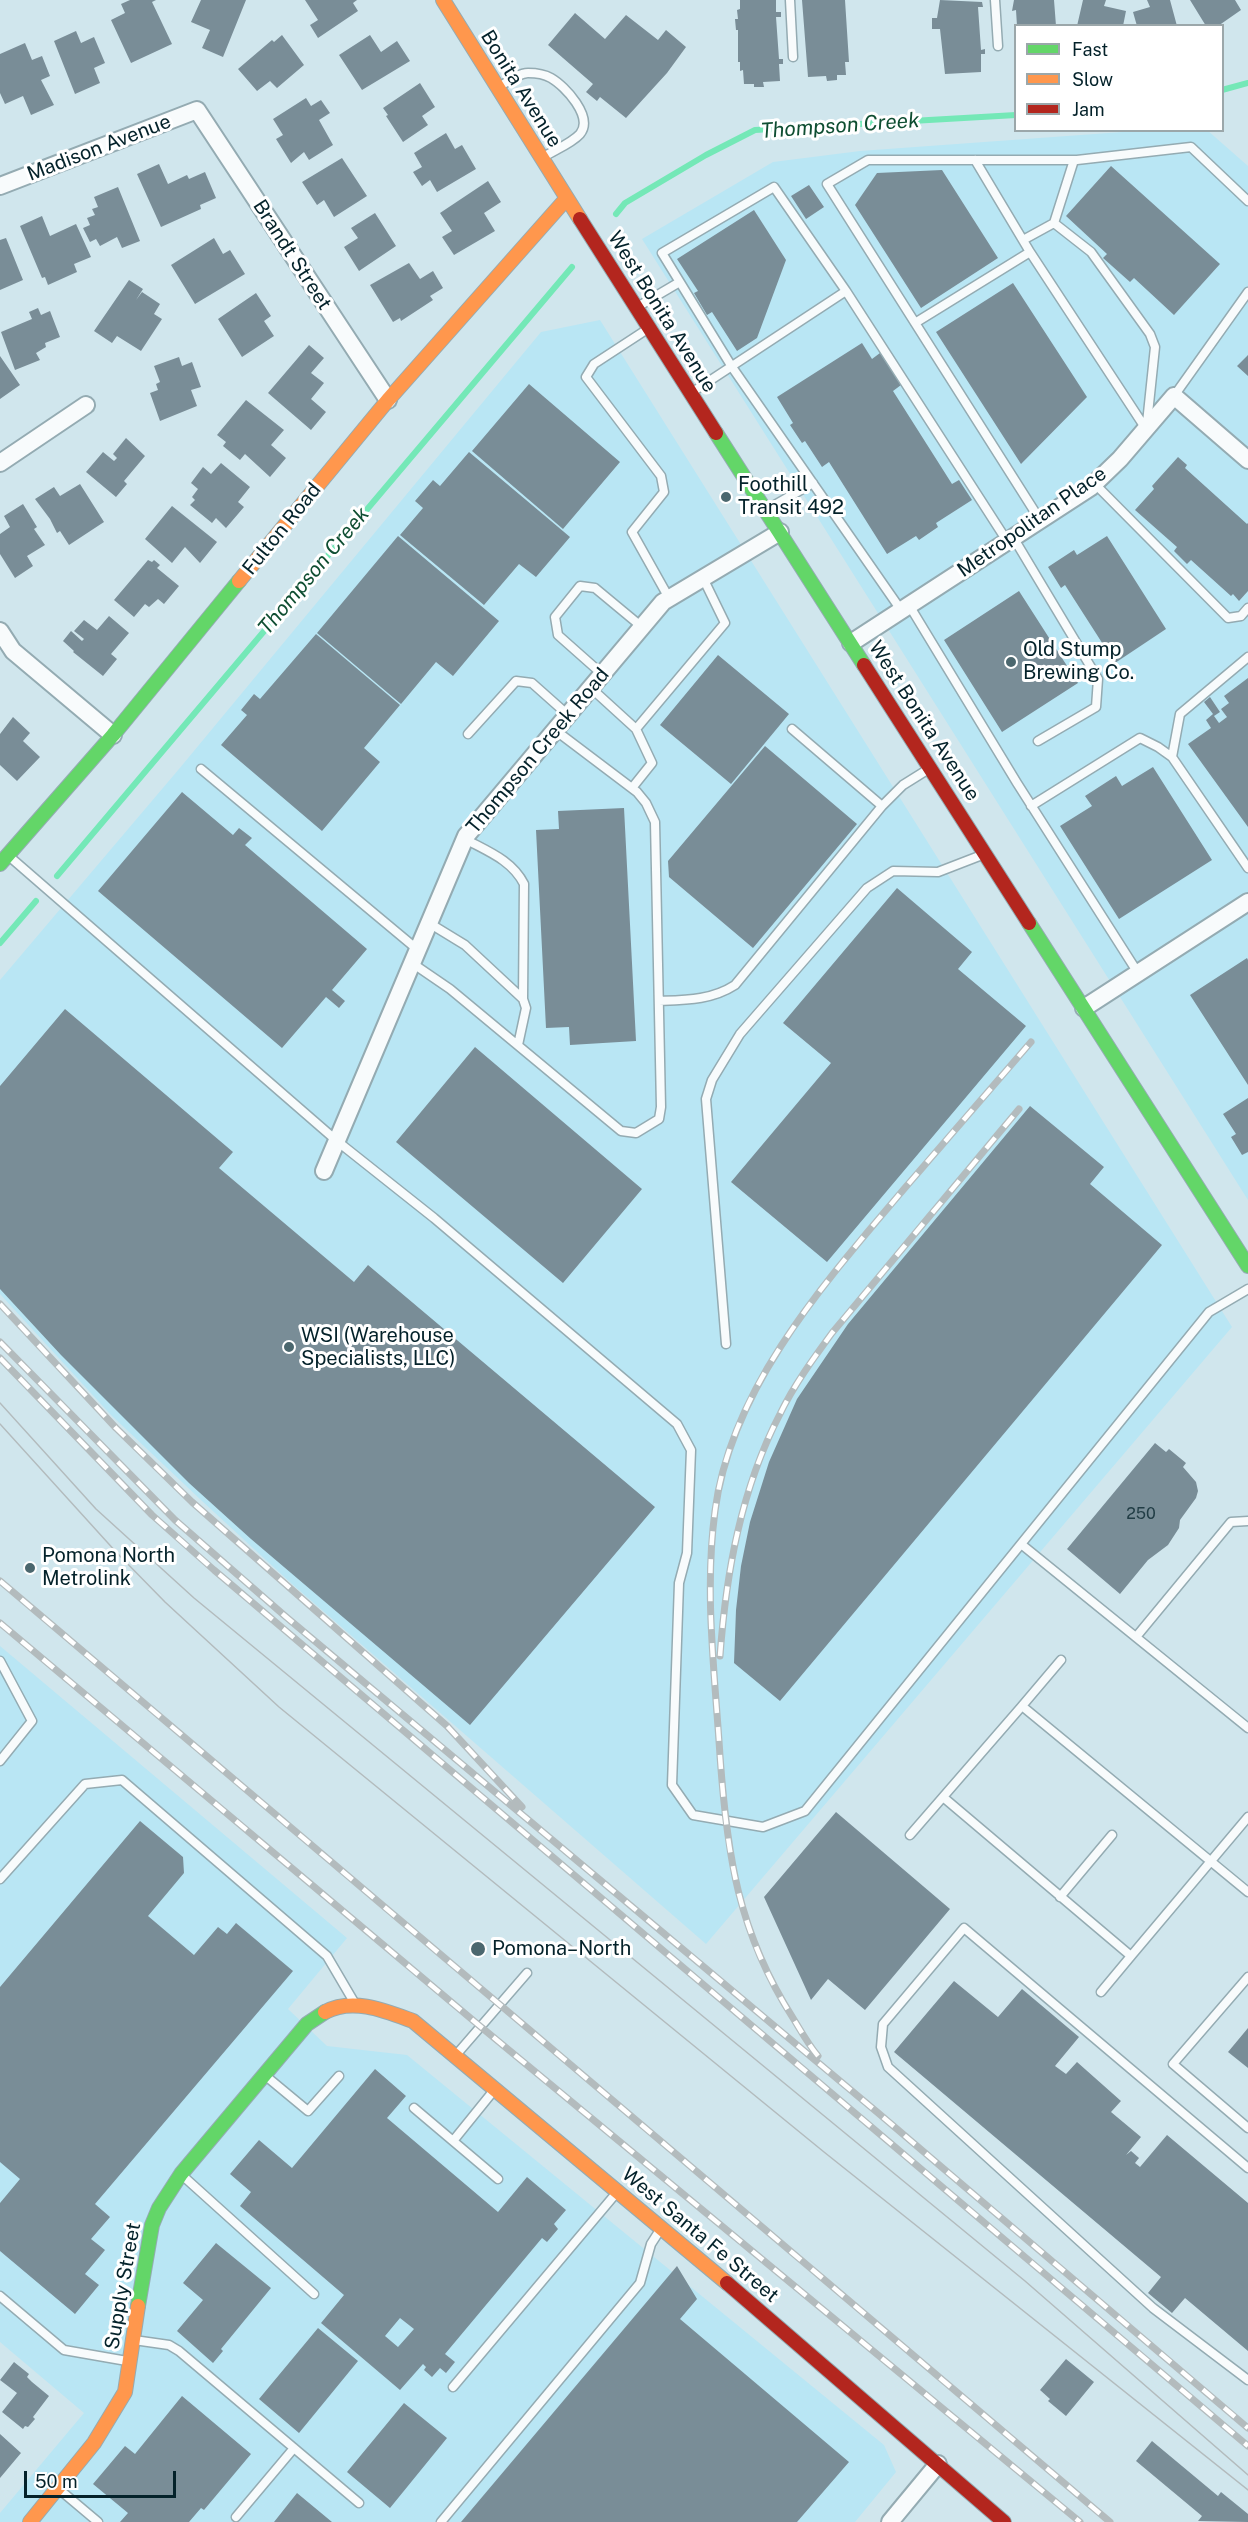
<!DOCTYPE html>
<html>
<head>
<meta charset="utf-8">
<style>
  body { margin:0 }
  #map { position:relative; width:1248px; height:2522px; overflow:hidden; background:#d0e6ed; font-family:"Public Sans",sans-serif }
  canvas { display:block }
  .legend { position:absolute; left:1014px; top:24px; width:210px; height:108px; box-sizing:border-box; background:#fff; border:2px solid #9ba7aa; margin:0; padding:8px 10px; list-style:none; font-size:18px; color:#04222a }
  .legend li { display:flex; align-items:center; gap:12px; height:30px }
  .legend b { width:30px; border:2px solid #9ba7aa }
  .scale { position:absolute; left:24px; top:2471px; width:152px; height:27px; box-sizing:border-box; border:3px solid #04222a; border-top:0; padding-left:8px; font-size:18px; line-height:21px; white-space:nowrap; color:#04222a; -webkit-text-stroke:4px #fff; paint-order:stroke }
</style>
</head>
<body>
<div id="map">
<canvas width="1248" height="2522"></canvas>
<ul class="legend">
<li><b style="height:8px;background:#63d668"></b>Fast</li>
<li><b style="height:8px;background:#ff974d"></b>Slow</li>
<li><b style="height:8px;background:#b3261e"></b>Jam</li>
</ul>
<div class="scale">50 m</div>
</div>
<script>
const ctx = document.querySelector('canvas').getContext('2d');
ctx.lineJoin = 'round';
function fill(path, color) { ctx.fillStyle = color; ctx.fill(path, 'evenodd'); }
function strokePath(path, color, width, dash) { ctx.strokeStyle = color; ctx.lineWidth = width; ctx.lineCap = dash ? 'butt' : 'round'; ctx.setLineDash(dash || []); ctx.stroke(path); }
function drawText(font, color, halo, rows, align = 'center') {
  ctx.font = font + ' "Public Sans",sans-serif'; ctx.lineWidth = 6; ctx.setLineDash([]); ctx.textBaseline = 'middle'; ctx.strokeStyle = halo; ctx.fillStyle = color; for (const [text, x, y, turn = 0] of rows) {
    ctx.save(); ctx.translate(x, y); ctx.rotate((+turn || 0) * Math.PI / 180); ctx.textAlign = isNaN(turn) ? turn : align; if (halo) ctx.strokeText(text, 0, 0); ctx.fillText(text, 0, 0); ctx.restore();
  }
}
const built = new Path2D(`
  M1207 130 1248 166V1200L642 239 773 162 860 151 1136 131Z
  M600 320 1232 1327 706 1944 292 1584 202 1501 111 1415 0 1294V980L179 769 541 332Z
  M0 1646 347 1938 288 2009 327 2046 407 2055 884 2445 896 2472 855 2522H0V2513L84 2413 0 2342Z`);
const stream = new Path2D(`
  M1222 90 1248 83
  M616 214 625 203 706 155 755 130 1016 115
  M57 876 572 267
  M0 943 36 901`);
const building = new Path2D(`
  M130 0H156L152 2 172 44 131 63 111 20 125 13 121 4Z
  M201 0H246L223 57 202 48 210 30 191 22Z
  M305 0H357L353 3 358 11 318 38 310 25 318 20Z
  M740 0H776V12H781V17H776L779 59H783V64H779L780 81 763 82 764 87H754V84H744L743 70 740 71V62H738V30H736L735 19H738L737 10 740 9Z
  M802 0H845L849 62H845L846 75H837V80L827 81 826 76 808 77Z
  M940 0 982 2 983 7H978L981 50 985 49V54H981V72L945 74 940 29H932V18H937Z
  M1014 0H1054L1056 26H1017L1016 10 1012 11Z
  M1083 0H1106L1104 6 1126 11 1123 26H1077Z
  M1147 0H1170L1177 26H1137L1133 12 1150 7Z
  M1190 0H1235L1241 10 1218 26H1206Z
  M575 13 605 39 626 15 658 40 666 30 686 47 667 73 626 118 600 97 597 101 586 92 593 84 548 45Z
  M76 31 81 43 94 37 105 63 94 68 100 83 75 94 54 41Z
  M282 35 304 65 277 88 270 81 257 91 238 69 272 40 274 42Z
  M370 35 381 52 397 41 410 61 362 90 339 55Z
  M25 43 32 60 42 56 50 76 41 80 54 105 31 115 23 96 5 104 0 93V54Z
  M420 83 435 107 422 116 428 125 403 142 386 116 388 115 383 108Z
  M306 98 311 106 321 100 330 113 319 120 333 145 309 160 304 152 291 163 276 139 283 135 273 119Z
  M446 133 455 149 462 145 476 169 437 192 430 180 422 186 413 172 422 167 414 153Z
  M342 158 367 196 334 217 324 200 317 205 302 182Z
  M159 164 168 184 187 175 189 179 205 172 216 198 200 205 201 209 161 227 137 174Z
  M1111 166 1220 264 1174 315 1134 278 1130 282 1103 258 1107 254 1066 216Z
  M942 170 998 258 921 308 855 205 877 173Z
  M488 181 501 202 484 213 495 231 454 255 442 237 452 231 440 213Z
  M809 185 824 207 806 219 791 196Z
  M118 187 140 241 122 248 117 237 100 246 96 239 90 242 83 228 90 225 87 218 95 215 92 209 98 207 94 197Z
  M754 210 786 260 757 338 737 351 712 312 707 315 694 293 698 291 677 259Z
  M375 213 396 246 359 271 344 247 358 238 351 228Z
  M42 216 50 236 76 224 91 257 74 264 77 272 48 285 45 277 42 278 20 226Z
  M6 238 23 280 0 290V240Z
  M214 238 223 254 230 250 245 274 195 304 171 265Z
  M409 263 420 279 433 271 443 288 430 296 433 300 401 321 400 318 393 322 370 285Z
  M129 280 143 289 136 300 142 292 160 304 154 314 162 319 141 351 117 336 112 343 94 331Z
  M1013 283 1087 397 1021 464 936 332Z
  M256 293 271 316 264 321 274 336 242 357 218 319Z
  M38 308 41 315 50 311 60 337 45 343 46 347 36 353 40 360 15 370 1 332 32 319 29 312Z
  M862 343 872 359 880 353 901 385 893 391 952 484 959 480 972 500 936 523 938 527 919 540 916 536 887 554 829 462 822 467 805 441 802 443 790 425 793 423 777 397Z
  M309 345 324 358 311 373 324 383 311 399 326 412 311 430 268 393Z
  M1248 355V376L1237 366Z
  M0 356 20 385 0 399Z
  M179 357 182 366 192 362 201 387 191 390 197 406 160 421 150 393 158 390 156 384 160 382 154 366Z
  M529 384 620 462 563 529 472 451Z
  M246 400 284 430 271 445 286 458 270 477 245 454 240 460 223 446 226 442 217 435Z
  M126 438 145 456 124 481 127 484 116 497 86 472 103 452 114 461 117 458 113 454Z
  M469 452 570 537 536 577 519 564 484 605 400 535 423 508 415 501 433 480 440 486Z
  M1178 457 1187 465 1185 468 1247 524 1248 523V591L1239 601 1233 594 1231 596 1191 560 1187 564 1174 551 1177 547 1135 510 1154 489 1152 486Z
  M221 463 250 487 238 502 244 507 226 528 216 518 212 523 190 505 195 500 192 497 198 489 191 483 203 467 211 474Z
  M80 484 104 522 69 545 60 531 57 533 50 519 35 499 54 487 60 496Z
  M23 504 37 527 34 529 45 545 27 556 33 566 15 578 0 554V534L10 527 4 516Z
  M172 506 217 542 200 563 185 547 172 563 145 539Z
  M398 536 499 621 453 676 436 662 401 704 317 633Z
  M1107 536 1166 629 1115 663 1065 585 1061 588 1048 567 1074 550 1077 555Z
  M148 560 152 562 154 560 160 565 157 568 179 586 164 604 158 599 149 607 145 604 134 617 114 600Z
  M1019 591 1078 683 1002 732 944 640Z
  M109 616 129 633 111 654 117 659 103 676 73 652 74 651 63 641 71 631 82 641 84 639 74 631 84 620 97 630Z
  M316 634 400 705 364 748 380 762 322 831 221 745 247 715 241 710 254 694 260 699Z
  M718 655 789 714 731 784 660 725Z
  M1248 678V827L1188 744 1211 728 1206 720 1213 714 1204 702 1210 697 1220 712 1214 716 1219 723 1227 717 1221 709 1229 703 1224 696Z
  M13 717 30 733 23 741 40 757 17 781 0 765V734Z
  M765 746 857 824 753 948 669 877 668 861Z
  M1153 767 1212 860 1119 919 1060 826 1092 806 1085 796 1116 776 1122 786Z
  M182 792 233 835 239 828 252 838 245 845 367 949 332 990 345 1001 339 1008 326 997 282 1048 98 891Z
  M624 808 636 1041 570 1045 569 1027 546 1028 536 830 559 829 558 811Z
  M897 888 972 952 958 969 1026 1026 827 1262 731 1182 831 1063 783 1023Z
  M1247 958 1248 960V1085L1190 995Z
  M65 1009 233 1152 219 1168 354 1282 368 1265 655 1507 470 1725 251 1539 189 1483 61 1355 0 1289V1086Z
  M475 1047 642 1189 563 1283 396 1142Z
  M1248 1098V1152L1242 1155 1231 1137 1236 1134 1223 1114Z
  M1030 1106 1104 1167 1090 1184 1162 1245 780 1701 734 1663 736 1610 741 1566 750 1522 769 1462 797 1399 848 1324Z
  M1155 1443 1166 1452 1169 1449 1186 1463 1183 1467 1196 1482 1198 1491 1196 1498 1180 1520 1179 1528 1168 1545 1148 1560 1120 1594 1067 1549Z
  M836 1812 950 1909 865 2010 828 1979 811 2000 764 1897Z
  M140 1821 183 1857 184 1873 148 1916 194 1955 218 1927 227 1934 236 1923 293 1971 95 2204 110 2217 91 2239 105 2250 85 2274 99 2285 75 2314 0 2251V2203L20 2179 0 2162V1987Z
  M954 1981 998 2017 1022 1989 1079 2037 1055 2066 1066 2074 1077 2062 1121 2101 1111 2112 1141 2137 1126 2155 1131 2151 1139 2158 1135 2163 1140 2167 1167 2135 1248 2203V2351L1185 2298 1172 2313 1148 2293 1161 2277 894 2052Z
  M1248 2028V2068L1228 2052Z
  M375 2069 406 2096 387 2118 498 2212 527 2177 566 2210 554 2224 558 2229 547 2242 542 2238 445 2354 455 2362 446 2373 440 2368 432 2377 424 2370 426 2367 423 2364 400 2390 321 2323 344 2295 240 2206 251 2192 230 2174 259 2140 292 2168ZM400 2318 414 2329 398 2347 385 2336Z
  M216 2243 271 2288 221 2349 223 2351 213 2363 177 2331 203 2300 183 2283Z
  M677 2266 697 2299 680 2319 849 2462 797 2522H461Z
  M318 2328 358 2361 299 2433 259 2399Z
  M1066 2359 1094 2382 1066 2416 1048 2401 1050 2399 1040 2390Z
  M14 2362 29 2374 27 2377 32 2382 49 2396 33 2417 35 2419 28 2427 25 2426 23 2429 2 2412 17 2393 0 2380Z
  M182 2396 251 2454 204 2510 201 2508 189 2522H120L128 2513 93 2484 125 2446 135 2454Z
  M404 2403 447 2438 390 2508 347 2472Z
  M0 2434 21 2453 0 2478Z
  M1152 2441 1218 2496 1221 2492 1248 2514V2522L1198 2521 1202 2516 1136 2461Z
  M297 2493 332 2522H274Z`);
const lane = new Path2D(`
  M790 0 793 57
  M995 0 998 46
  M499 87C507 82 519 73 528 73 535 73 544 74 551 78 565 86 594 117 580 134 572 143 555 150 545 156
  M975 160 1030 252
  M1054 223 1074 160
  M1023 240 1054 223 1091 252 1150 334 1155 347 1147 423
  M639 306 678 283
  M915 323 1030 252 1146 429
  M646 330 594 364 586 377 661 476 664 492 632 532 669 598
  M691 393 846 291
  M1174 396 1248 292
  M1094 483 1228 618 1241 616 1248 608
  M766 510 813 483
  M1040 520 827 184 868 160H1077L1191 147 1248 201
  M1013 537 1098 679 1096 707 1038 741
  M909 605 1017 783 1138 973
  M901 610 732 367 662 253 774 187 846 291 1007 541
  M602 674 558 635 555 617 580 586 595 588 642 627
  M591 688 636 729 725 623 703 578
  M792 729 882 806
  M468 734 516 681 532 683 568 715
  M1172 757 1248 868
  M201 769 418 950
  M632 788 652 763 636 729
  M1031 806 1140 738 1158 747 1172 757 1180 714 1248 657
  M465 839C487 851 512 860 524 884L523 999
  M10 857 337 1141 434 1218 677 1424 691 1450 687 1553 679 1583 672 1785 693 1815 763 1827 805 1811 1021 1544
  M429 923 465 945 523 999 526 1008 518 1045
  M412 963 450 989 621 1131 636 1133 659 1119 661 1107 655 822 646 803 637 792 555 730
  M659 1001C686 1000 712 1000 735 985L882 806 903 785 927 770
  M1248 1289 1209 1312 1021 1544 1248 1728
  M726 1344 706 1099 712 1080 740 1034 867 888 893 871 938 872 982 855
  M1136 1637 1231 1522 1248 1521
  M0 1661 32 1721 0 1761
  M1022 1706 1061 1660
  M943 1797 1131 1956 1248 1817
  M910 1835 1022 1706 1248 1892
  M0 1879 85 1784 122 1780 327 1956 354 2002
  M1060 1897 1112 1835
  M1248 1977 1173 2064 1248 2128
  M1101 1992 1131 1956
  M456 2055 527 1973
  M267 2077 308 2111 339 2076
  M414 2108 498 2179
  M453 2141 495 2089
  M1248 2168 964 1928 883 2024 881 2047 888 2067 1153 2308 1248 2380
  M183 2176 314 2294
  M0 2296 64 2350 127 2361
  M134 2340 169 2345 179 2351 359 2503
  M453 2387 618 2191
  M60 2490 98 2522
  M236 2517 294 2448
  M441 2522 640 2283 651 2244 660 2230`);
const street = new Path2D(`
  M0 186 197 110 388 400
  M0 463 86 405
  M0 631 13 651 113 735
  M851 643 1091 487 1120 459 1174 396 1248 460
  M1084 1008 1248 902
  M324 1171 466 836 663 602 780 532
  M890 2522 938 2464`);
const fast = new Path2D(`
  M716 433 864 665
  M0 864 113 735 239 581
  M1029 923 1248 1266
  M138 2306 152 2225 159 2208 181 2174 307 2024 325 2012`);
const slow = new Path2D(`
  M443 0 580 219
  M239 581 388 400 567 198
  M325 2012C353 1997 386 2011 413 2021L727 2283
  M30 2522 94 2443 125 2392 138 2306`);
const jam = new Path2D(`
  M580 219 716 433
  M864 665 1029 923
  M727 2283 1004 2522`);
const tram = new Path2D(`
  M0 1403 96 1509 194 1598 1025 2281 1248 2475
  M0 1424 117 1553 165 1602 279 1707 824 2152 1248 2490`);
const rail = new Path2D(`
  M0 1304 116 1428 192 1502 447 1726 522 1807
  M0 1342 175 1520 285 1616 877 2112 1248 2428
  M0 1358 152 1515 214 1570 1248 2446
  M0 1581 1110 2522
  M0 1623 481 2027 1080 2522
  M720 1656C726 1573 741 1489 780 1414 794 1385 813 1359 832 1333L1019 1109
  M818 2056C808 2044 801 2031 793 2018 738 1932 727 1855 720 1756 715 1675 704 1592 715 1511 731 1387 826 1281 904 1189 946 1140 989 1091 1031 1042`);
const markers = [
  [726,497,6,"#4b676e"],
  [1011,662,6,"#4b676e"],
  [289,1347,6,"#4b676e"],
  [30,1568,6,"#4b676e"],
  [478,1949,8,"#4b676e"]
];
const numberNames = [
  ["250",1141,1514]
];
const streetNames = [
  ["Bonita Avenue",521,89,58],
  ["Madison Avenue",99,148,-21],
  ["Brandt Street",292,255,57],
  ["West Bonita Avenue",662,312,58],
  ["Metropolitan Place",1032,522,-35],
  ["Fulton Road",282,529,-51],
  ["West Bonita Avenue",924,721,57],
  ["Thompson Creek Road",538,751,-50],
  ["West Santa Fe Street",700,2235,40],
  ["Supply Street",123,2286,-80]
];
const poiNames = [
  ["Foothill",738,485],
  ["Transit 492",738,508],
  ["Old Stump",1023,650],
  ["Brewing Co.",1023,673],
  ["WSI (Warehouse",301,1336],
  ["Specialists, LLC)",301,1359],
  ["Pomona North",42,1556],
  ["Metrolink",42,1579],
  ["Pomona–North",492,1949]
];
const waterNames = [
  ["Thompson Creek",840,126,-4],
  ["Thompson Creek",314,571,-50]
];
fill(built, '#b9e6f4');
strokePath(stream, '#74e8b7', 6);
fill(building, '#798d97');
strokePath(lane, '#94abb2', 11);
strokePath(street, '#94abb2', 20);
strokePath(fast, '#94abb2', 16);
strokePath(slow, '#94abb2', 16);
strokePath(jam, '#94abb2', 16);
strokePath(lane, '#f8fbfc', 8);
strokePath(street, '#f8fbfc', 16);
strokePath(fast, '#63d668', 14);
strokePath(slow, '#ff974d', 14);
strokePath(jam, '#b3261e', 14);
strokePath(tram, '#b3bbbd', 1.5);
strokePath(rail, '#b3bbbd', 7);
strokePath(rail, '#fff', 4.5, [14]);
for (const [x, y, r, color] of markers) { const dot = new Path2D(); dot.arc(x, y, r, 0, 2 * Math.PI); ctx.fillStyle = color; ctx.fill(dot); strokePath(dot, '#fff', 2); }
drawText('16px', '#213d45', null, numberNames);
drawText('20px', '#04222a', '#fff', streetNames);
drawText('20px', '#04222a', '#fff', poiNames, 'left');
drawText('italic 21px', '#0f4e32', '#fff', waterNames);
</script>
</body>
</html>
